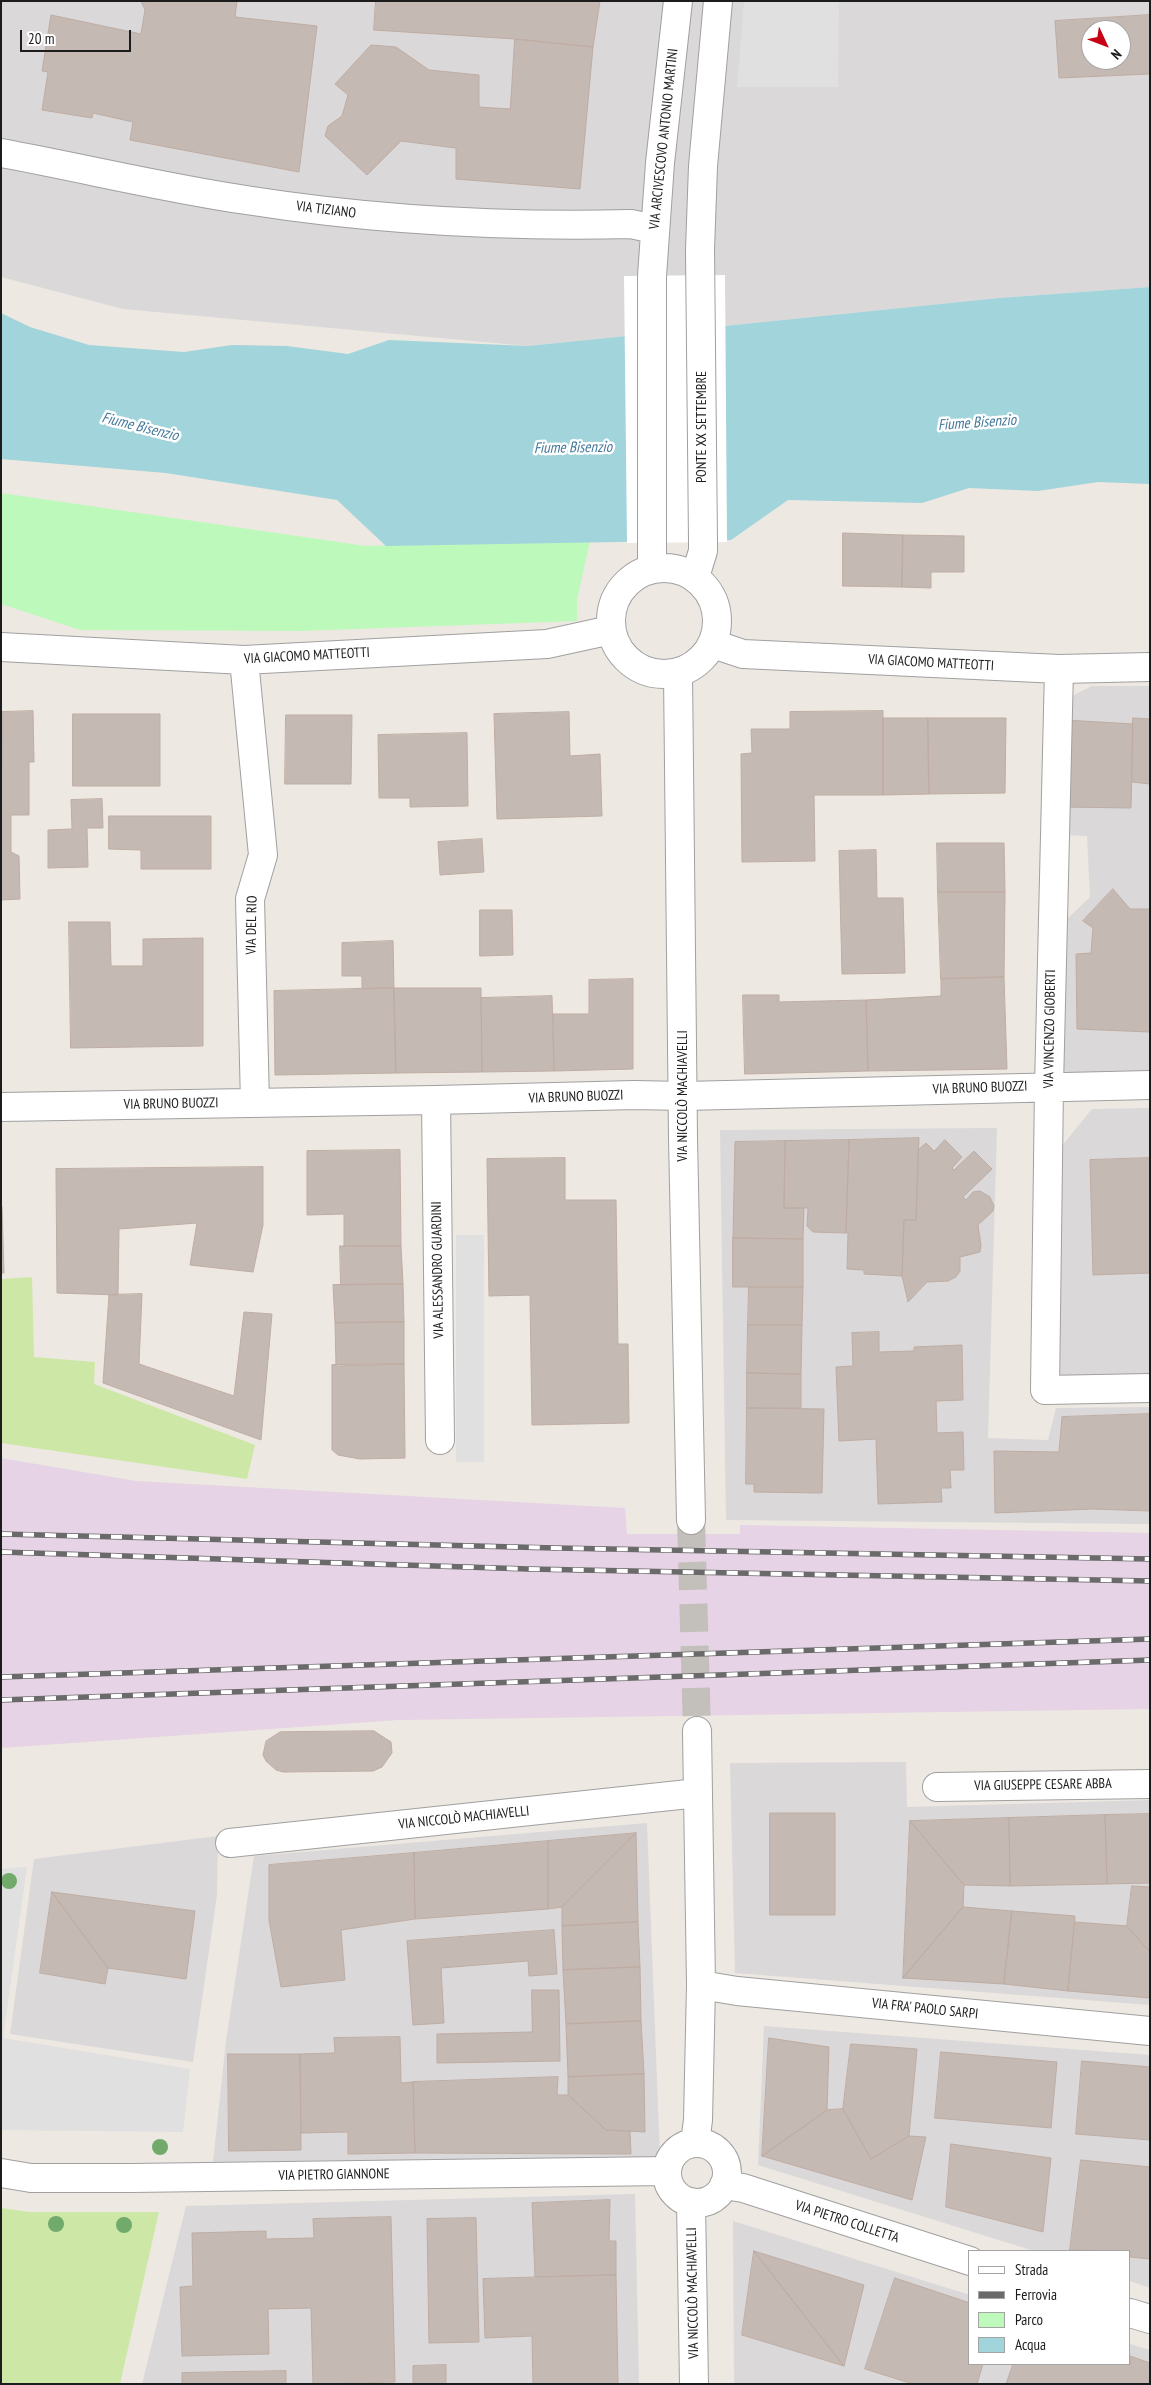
<!DOCTYPE html>
<html>
<head>
<meta charset="utf-8">
<style>
  body { margin:0 }
  #map { position:relative; width:1151px; height:2385px; overflow:hidden; background:#ede8e1; font-family:"PT Sans Narrow",sans-serif }
  canvas { display:block }
  .frame { position:absolute; inset:0; border:2px solid #1c1c1c; pointer-events:none }
  .legend { position:absolute; left:968px; top:2250px; width:162px; height:115px; box-sizing:border-box; background:#fff; border:1px solid #a4a4a4; margin:0; padding:6px 9px; list-style:none; font-size:15px; color:#1c1c1c }
  .legend li { display:flex; align-items:center; gap:10px; height:25px }
  .legend b { width:25px; border:1px solid #a4a4a4 }
  .north { position:absolute; left:1081px; top:20px; width:50px; height:50px; box-sizing:border-box; background:#fff; border:1px solid #a4a4a4; border-radius:50%; rotate:133deg; font-size:14px; font-weight:700; line-height:20px; text-align:center; color:#1c1c1c }
  .north::after { content:''; display:block; margin:auto; width:18px; height:22px; background:#c70015; clip-path:polygon(50% 0,100% 100%,50% 72%,0 100%) }
  .scale { position:absolute; left:20px; top:30px; width:111px; height:22px; box-sizing:border-box; border:2px solid #1c1c1c; border-top:0; padding-left:6px; font-size:15px; line-height:18px; white-space:nowrap; color:#1c1c1c; -webkit-text-stroke:4px #fff; paint-order:stroke }
</style>
</head>
<body>
<div id="map">
<canvas width="1151" height="2385"></canvas>
<div class="frame"></div>
<ul class="legend">
<li><b style="height:6px;background:#fff"></b>Strada</li>
<li><b style="height:6px;background:#6a6a6a"></b>Ferrovia</li>
<li><b style="height:14px;background:#bef9bc"></b>Parco</li>
<li><b style="height:14px;background:#a1d4db"></b>Acqua</li>
</ul>
<div class="north">N</div>
<div class="scale">20 m</div>
</div>
<script>
const ctx = document.querySelector('canvas').getContext('2d');
ctx.lineJoin = 'round';
function fill(path, color) { ctx.fillStyle = color; ctx.fill(path, 'evenodd'); }
function strokePath(path, color, width, dash) { ctx.strokeStyle = color; ctx.lineWidth = width; ctx.lineCap = dash ? 'butt' : 'round'; ctx.setLineDash(dash || []); ctx.stroke(path); }
function drawText(font, color, halo, rows, align = 'center') {
  ctx.font = font + ' "PT Sans Narrow",sans-serif'; ctx.lineWidth = 5; ctx.setLineDash([]); ctx.textBaseline = 'middle'; ctx.strokeStyle = halo; ctx.fillStyle = color; for (const [text, x, y, turn = 0] of rows) {
    ctx.save(); ctx.translate(x, y); ctx.rotate((+turn || 0) * Math.PI / 180); ctx.textAlign = isNaN(turn) ? turn : align; if (halo) ctx.strokeText(text, 0, 0); ctx.fillText(text, 0, 0); ctx.restore();
  }
}
const residential = new Path2D(`
  M1 1H1150V287L999 298 528 346 123 309 1 277ZM1091 30H1121V60H1091Z
  M1092 686H1150V1076L1062 1073 1066 920 1090 897 1087 836 1061 835 1066 699Z
  M1150 1108V1376L1060 1378 1061 1147 1092 1109Z
  M997 1128 988 1438 1048 1440 1056 1408 1150 1407V1524L726 1520 720 1130Z
  M906 1762 907 1807 1150 1800V2005L735 1973 730 1763Z
  M647 1823 660 2157 213 2162 226 2041 254 1856Z
  M218 1836 217 1895 193 2062 10 2034 34 1859Z
  M764 2026 1150 2055V2288L1130 2281V2251H1034L758 2165Z
  M635 2194 639 2384H142L186 2206Z
  M733 2221 970 2295V2364H1130V2344L1150 2350V2384H734Z`);
const industrial = new Path2D(`
  M1 1458 136 1481 625 1508 627 1534H740V1525L1150 1533V1709L398 1720 1 1748Z`);
const grass = new Path2D(`
  M32 1277 34 1357 95 1362 94 1384 255 1445 247 1479 1 1443V1279Z
  M1 2208 30 2212H159L120 2384H1Z`);
const park = new Path2D(`
  M1 493 366 546 590 541 577 600V621L301 631 80 630 1 604Z`);
const parking = new Path2D(`
  M744 1H839L838 87H737Z
  M456 1235H484V1462H456Z
  M27 1867 3 2038 190 2069 183 2132 1 2130V1869Z`);
const water = new Path2D(`
  M1150 287V484L1098 482 1038 491 969 488 922 503 788 500 731 540 386 546 337 500 166 473 1 459V313L30 327 89 345 184 352 232 345 287 346 348 354 389 340 528 346 999 298Z`);
const pier = new Path2D(`
  M725 275 727 542 627 543 624 276Z`);
const building = new Path2D(`
  M141 1H237L235 17 317 26 299 172 130 140 133 122 93 113 92 118 42 110 48 72 42 71 51 15 141 34 145 10Z
  M376 1H600L593 47 515 39 374 30Z
  M1150 15V74L1059 78 1055 21ZM1091 30H1121V60H1091Z
  M515 39 593 47 580 189 456 179V148L401 141 367 175 325 136 328 126 342 116 348 95 335 84 371 45 396 47 429 70 479 75V107L510 109Z
  M843 533 903 535 902 587 843 586Z
  M903 535 964 536V572H931V588L902 587Z
  M33 711 34 762H29V815H11V852L19 856 20 899 1 900 2 712Z
  M883 711V795H814L815 861 742 862 741 754 752 753 751 729H790V712Z
  M569 712 570 756 600 754 602 816 497 819 494 714Z
  M73 714H160V786H73Z
  M286 715H352L351 784H285Z
  M883 718H928L929 794 883 795Z
  M928 718H1006L1005 793 929 794Z
  M1133 718 1150 719V784L1132 782Z
  M1065 720 1133 724 1131 808 1064 807Z
  M467 733 468 806 410 807V798H379L378 735Z
  M102 799 103 828H87L88 867 48 868V830L72 829 71 800Z
  M109 816H211V869H141V850L109 849Z
  M482 839 484 872 440 875 438 842Z
  M937 843H1004L1005 892H938Z
  M876 850 877 898H903L905 973 842 974 839 851Z
  M1113 889 1130 909H1150V1032L1077 1029 1076 954 1091 953 1093 928 1083 921Z
  M938 892H1005L1004 977 941 979Z
  M480 910H512L513 955 480 956Z
  M69 922H110L111 966H143V939L203 938V1046L71 1048Z
  M393 941 394 988 362 989V976H342V943Z
  M1004 977 1007 1069 868 1071 866 1000 941 996V979Z
  M633 979V1069L554 1071 553 1014H589V980Z
  M394 988H481L482 1072 396 1073Z
  M394 988 396 1073 275 1075 274 991Z
  M743 995H779V1002L866 1000 868 1071 745 1074Z
  M552 996 554 1071 482 1072 481 998Z
  M919 1138 916 1220H904L902 1276 864 1274V1270L847 1269 848 1233H846L849 1140Z
  M849 1140 846 1233 813 1232 807 1226 808 1208H784L785 1141Z
  M945 1140 962 1157 952 1168 954 1170 974 1151 992 1169 963 1197 966 1200 973 1192 980 1191 990 1197 994 1206 993 1211 978 1225 981 1245 980 1252 960 1257V1271L956 1277 948 1281 927 1282 908 1302 902 1276 904 1220H916L918 1150 926 1143 934 1151Z
  M785 1141 784 1208H804L803 1239 733 1238 735 1142Z
  M400 1150 401 1246H344V1214L307 1215V1151Z
  M565 1158V1200H616L618 1344H628L629 1423 532 1425 530 1295 489 1296 487 1159Z
  M1150 1158V1273L1093 1275 1090 1160Z
  M263 1167V1225L253 1272 190 1265 197 1223 119 1229 118 1295 57 1293 56 1169Z
  M2 1207 4 1273H1V1207Z
  M733 1238 803 1239V1287H733Z
  M340 1246H401L403 1284 341 1285Z
  M403 1284 404 1322 335 1323 333 1285Z
  M749 1287H803L802 1325H748Z
  M142 1294 139 1364 234 1396 244 1312 272 1314 261 1440 103 1383 109 1295Z
  M404 1322V1364L336 1366 335 1323Z
  M748 1325H802L801 1374 747 1373Z
  M879 1332V1352L914 1351V1347L962 1345 963 1400 936 1401 937 1433 963 1432 964 1470H950L951 1488H941L942 1502 878 1504 876 1439 839 1441 836 1367 853 1366 852 1333Z
  M404 1364 405 1458 360 1459 338 1455 332 1450V1365Z
  M747 1373 801 1374V1408H747Z
  M747 1408 824 1409 822 1493 754 1492V1484H746Z
  M1150 1414V1511L1093 1509 995 1513 994 1451 1059 1452 1062 1417Z
  M374 1731 391 1742 392 1753 382 1767 373 1771 283 1772 276 1770 266 1761 263 1755 266 1741 280 1732Z
  M770 1813H835V1915H770Z
  M1150 1814V1883L1107 1884 1105 1815Z
  M1105 1815 1107 1884 1010 1886 1009 1818Z
  M1009 1818 1010 1886 964 1885 910 1821Z
  M910 1821 964 1885 963 1907 903 1978Z
  M636 1833 638 1922 562 1926V1907Z
  M636 1833 562 1907 548 1909V1841Z
  M548 1841V1909L415 1919 414 1853Z
  M414 1853 415 1919 341 1930 345 1980 281 1987 269 1920V1865Z
  M1132 1886 1150 1887V1952L1127 1926Z
  M52 1892 195 1911 186 1979 108 1968Z
  M52 1892 108 1968 105 1984 40 1973Z
  M963 1907 1012 1911 1004 1984 903 1978Z
  M1012 1911 1075 1916 1068 1991 1004 1984Z
  M638 1922 640 1967 563 1970 562 1926Z
  M1075 1922 1127 1926 1150 1952V1998L1068 1991Z
  M554 1930 557 1974 529 1976 528 1961 441 1968 444 2023 413 2025 407 1941Z
  M640 1967 641 2021 566 2024 563 1970Z
  M532 1990H559L560 2061 437 2063V2034L532 2032Z
  M641 2021 644 2074 568 2077 566 2024Z
  M400 2037 401 2083 413 2082 415 2153 348 2154V2132L301 2133 300 2054 335 2053 334 2038Z
  M769 2038 829 2047 827 2110 762 2156Z
  M851 2044 917 2049 909 2136 871 2159 843 2109Z
  M941 2052 1057 2062 1051 2128 935 2118Z
  M228 2054H300L301 2150 229 2151Z
  M1082 2061 1150 2067V2140L1076 2134Z
  M644 2074 645 2132 606 2130 568 2095V2077Z
  M558 2077 557 2095H568L606 2130 630 2131 631 2154 415 2153 413 2082Z
  M843 2109 871 2159 909 2136 926 2137 912 2200 762 2156 827 2110Z
  M951 2144 1051 2158 1043 2232 946 2207Z
  M1081 2160 1150 2167V2259L1130 2257V2251L1070 2250Z
  M610 2200 609 2241H616V2275L535 2277 532 2203Z
  M391 2217 395 2382 313 2384 311 2308 268 2309 269 2354 182 2356 180 2287 193 2286 192 2233 266 2231V2239L314 2238 313 2219Z
  M476 2218 479 2342 429 2343 427 2219Z
  M754 2251 864 2285 844 2366Z
  M754 2251 844 2366 742 2335Z
  M616 2275 618 2384H533L532 2336 485 2338 483 2279Z
  M895 2278 970 2303V2364H983L977 2384H913L865 2369Z
  M1130 2356 1150 2363 1149 2384H1006L1013 2364H1130Z
  M446 2365V2384H413V2366Z
  M286 2371V2384H182V2373Z`);
const minorTunnel = new Path2D(`
  M691 1520 697 1731`);
const minor = new Path2D(`
  M1 153C83 168 164 188 246 200 373 220 503 227 631 224L654 229
  M611 621a53 53 0 1 1 106 0a53 53 0 1 1-106 0Z
  M652 568V276L660 163 678 1
  M695 577 703 551V542L700 250 703 166 718 1
  M713 644 743 654 1059 669 1150 667
  M1 647 244 660 547 644 611 630
  M244 660 263 855 250 899 255 1103
  M1059 669 1049 1086 1045 1390 1150 1388
  M678 673 683 1138 691 1520
  M436 1100 440 1440
  M1 1107 436 1100 634 1095 684 1096 1150 1085
  M937 1787 1150 1784
  M230 1843 698 1793
  M701 1985 737 1991 1150 2031
  M695 2143 698 2120 701 1985 697 1731
  M667 2173a30 30 0 1 1 60 0a30 30 0 1 1-60 0Z
  M1 2173 31 2178H131L667 2171
  M724 2185 743 2188 970 2261
  M691 2202 694 2384
  M1130 2313 1150 2319`);
const rail = new Path2D(`
  M1 1534 555 1548 1150 1559
  M1 1552 528 1569 1150 1581
  M1 1677 1150 1639
  M1 1700 1150 1660`);
const trees = [
  [9,1881],
  [160,2147],
  [56,2224],
  [124,2225]
];
const streetNames = [
  ["VIA ARCIVESCOVO ANTONIO MARTINI",664,139,-84],
  ["VIA TIZIANO",326,210,7],
  ["PONTE XX SETTEMBRE",702,427,-90],
  ["VIA GIACOMO MATTEOTTI",307,656,-3],
  ["VIA GIACOMO MATTEOTTI",931,663,3],
  ["VIA DEL RIO",252,925,-89],
  ["VIA VINCENZO GIOBERTI",1050,1029,-89],
  ["VIA BRUNO BUOZZI",980,1088,-2],
  ["VIA NICCOLÒ MACHIAVELLI",683,1096,-90],
  ["VIA BRUNO BUOZZI",576,1097,-2],
  ["VIA BRUNO BUOZZI",171,1104,-1],
  ["VIA ALESSANDRO GUARDINI",438,1270,-91],
  ["VIA GIUSEPPE CESARE ABBA",1043,1785,-1],
  ["VIA NICCOLÒ MACHIAVELLI",464,1818,-6],
  ["VIA FRA' PAOLO SARPI",925,2009,6],
  ["VIA PIETRO GIANNONE",334,2175,-1],
  ["VIA PIETRO COLLETTA",847,2222,18],
  ["VIA NICCOLÒ MACHIAVELLI",693,2293,-91]
];
const waterNames = [
  ["Fiume Bisenzio",977,423,-4],
  ["Fiume Bisenzio",140,427,14],
  ["Fiume Bisenzio",573,448,-1]
];
fill(residential, '#dad8d9');
fill(industrial, '#e6d3e5');
fill(grass, '#cde8a6');
fill(park, '#bef9bc');
fill(parking, '#e0e0e0');
fill(water, '#a1d4db');
fill(pier, '#fff');
fill(building, '#c5b9b4');
strokePath(building, '#bfada3', 1);
strokePath(minorTunnel, '#c3bfba', 28, [28, 14]);
strokePath(minor, '#a0a0a0', 30);
strokePath(minor, '#fff', 28);
strokePath(rail, '#6a6a6a', 5.5);
strokePath(rail, '#fff', 4, [11]);
ctx.fillStyle = '#72aa6b';
for (const [x, y] of trees) { ctx.beginPath(); ctx.arc(x, y, 8, 0, 2 * Math.PI); ctx.fill(); }
drawText('14px', '#1c1c1c', '#fff', streetNames);
drawText('italic 15px', '#43789b', '#fff', waterNames);
</script>
</body>
</html>
